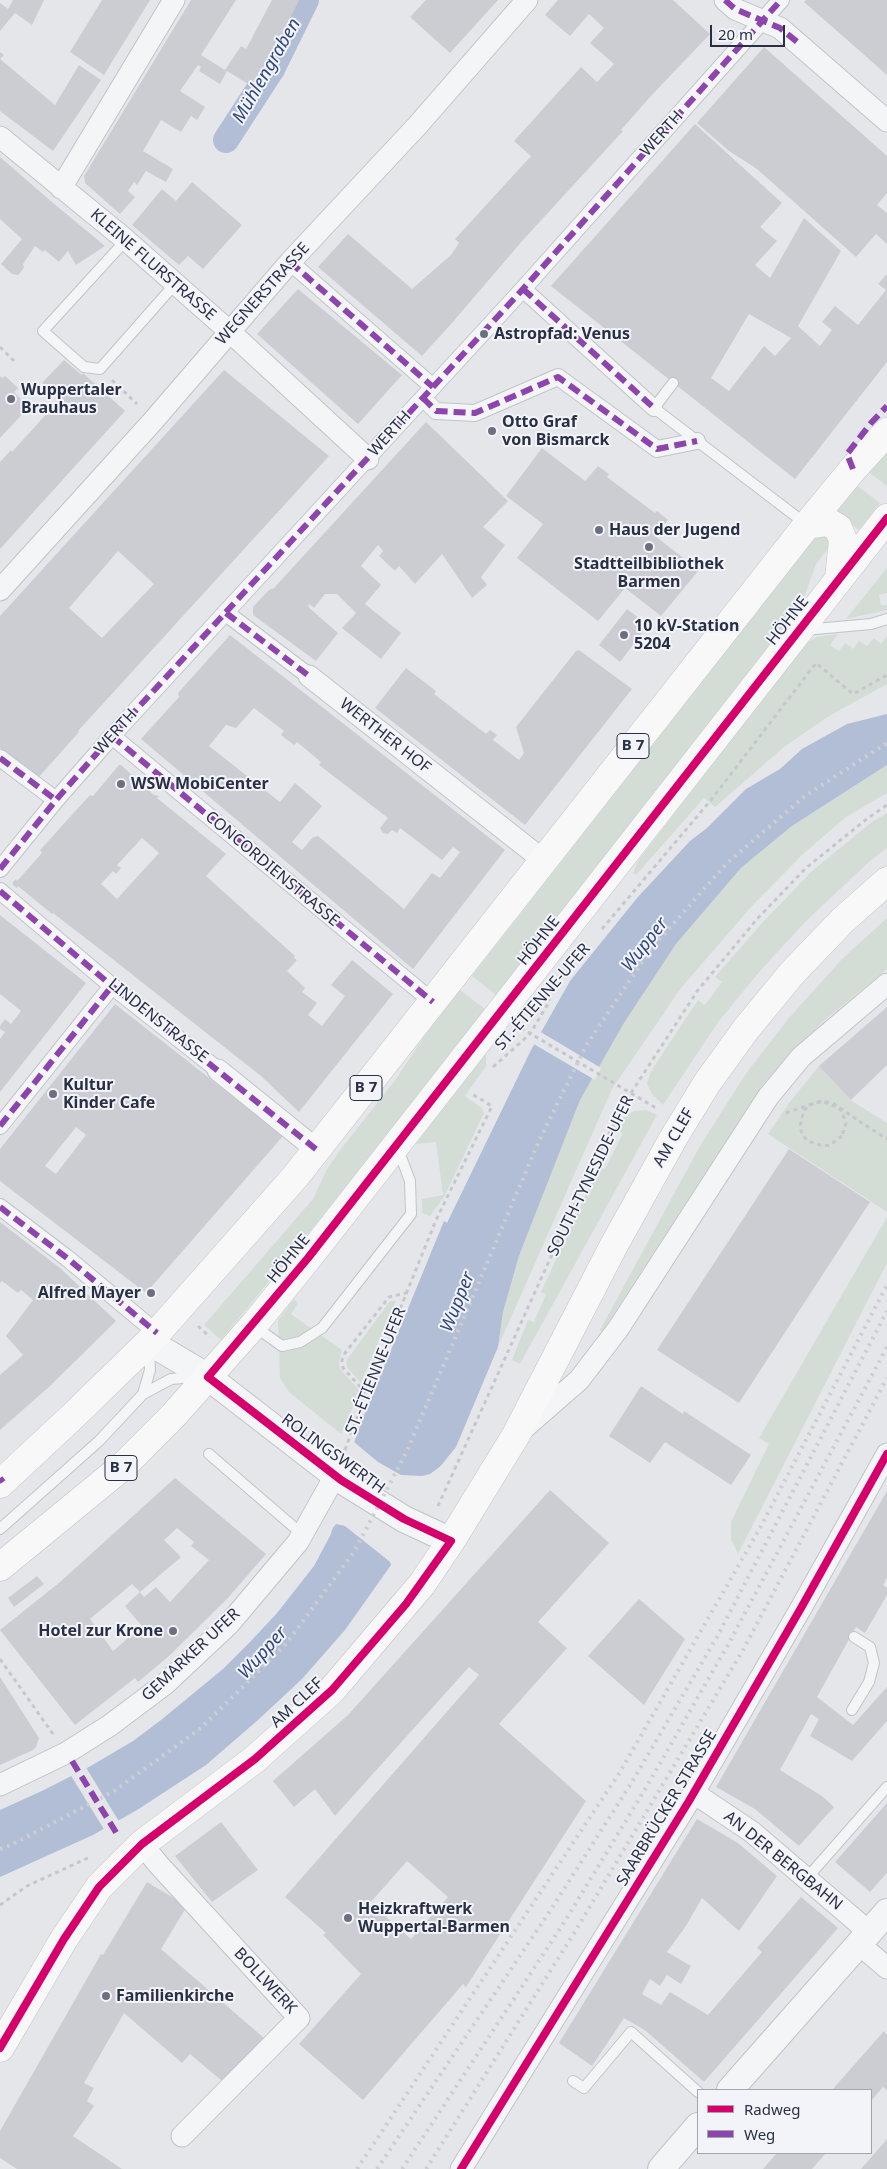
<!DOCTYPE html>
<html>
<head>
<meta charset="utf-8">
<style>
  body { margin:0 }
  #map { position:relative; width:887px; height:2169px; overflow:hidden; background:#e5e6ea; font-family:"Noto Sans",sans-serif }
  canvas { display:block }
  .legend { position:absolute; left:697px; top:2089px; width:175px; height:65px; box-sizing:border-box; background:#f3f4f9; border:1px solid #a2a5b1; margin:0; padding:6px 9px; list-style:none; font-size:15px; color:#292f45 }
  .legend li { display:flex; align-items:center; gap:10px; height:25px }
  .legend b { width:25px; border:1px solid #a2a5b1 }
  .scale { position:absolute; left:710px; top:25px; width:75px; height:22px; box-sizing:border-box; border:2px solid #292f45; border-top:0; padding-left:6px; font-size:15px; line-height:18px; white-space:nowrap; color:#292f45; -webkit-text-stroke:4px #f3f4f9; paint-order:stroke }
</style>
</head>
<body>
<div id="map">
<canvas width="887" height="2169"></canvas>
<ul class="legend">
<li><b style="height:6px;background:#d6006c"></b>Radweg</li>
<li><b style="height:6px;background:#8e44ad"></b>Weg</li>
</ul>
<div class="scale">20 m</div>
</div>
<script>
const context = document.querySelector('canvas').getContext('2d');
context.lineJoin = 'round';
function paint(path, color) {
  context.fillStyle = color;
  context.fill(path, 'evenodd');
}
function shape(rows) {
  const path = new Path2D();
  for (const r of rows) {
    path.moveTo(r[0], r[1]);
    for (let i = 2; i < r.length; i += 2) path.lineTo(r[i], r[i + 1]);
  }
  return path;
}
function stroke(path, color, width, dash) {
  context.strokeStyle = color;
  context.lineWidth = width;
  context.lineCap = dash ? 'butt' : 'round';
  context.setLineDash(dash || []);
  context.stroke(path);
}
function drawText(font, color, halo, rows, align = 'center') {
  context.font = font + ' "Noto Sans",sans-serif';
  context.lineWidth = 4;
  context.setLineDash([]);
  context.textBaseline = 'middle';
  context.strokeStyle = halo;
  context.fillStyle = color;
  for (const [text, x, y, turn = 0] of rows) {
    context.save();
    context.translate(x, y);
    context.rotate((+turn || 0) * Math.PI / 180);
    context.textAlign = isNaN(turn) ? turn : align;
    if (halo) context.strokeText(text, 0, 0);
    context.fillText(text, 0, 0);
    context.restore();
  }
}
const green = shape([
  [887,448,887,486,867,471],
  [856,485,880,503,859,530,835,512],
  [819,532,830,537,830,546,816,564,802,603,496,995,472,976],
  [887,568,887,593,879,595,881,605,887,605,887,610,846,619],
  [838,634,830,645,839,651,845,643,853,649,859,641,867,646,874,638,881,644,887,636,887,684,829,716,784,747,715,807,704,798,636,875,633,873,638,861,804,645,817,637],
  [887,765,887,793,846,817,803,854,751,907,681,988,612,1089,498,1347,503,1312,519,1256,580,1100,624,1023,676,944,741,868,792,826],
  [887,813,887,848,870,861,807,920,760,971,719,1021,663,1105,652,1094,647,1084,651,1071,698,1000,705,1005,722,982,715,977,762,923,812,871,872,822],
  [887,918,887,969,825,1020,796,1048,762,1086,602,1332,600,1330,700,1146,747,1072,789,1018,842,959],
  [460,990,485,1009,324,1214,221,1340,204,1325,313,1199,327,1169,341,1149,396,1079,427,1032],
  [486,1053,486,1066,465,1096,482,1108,484,1113,444,1197,430,1216,422,1213,422,1199,443,1195,436,1142,416,1144],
  [819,1066,852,1101,887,1123,887,1212,768,1134,789,1103],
  [646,1110,657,1115,520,1364,512,1360,528,1320,534,1322,546,1294,541,1292,599,1166,605,1169,623,1133,616,1129,623,1118,634,1111],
  [887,1217,887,1263,738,1554,731,1539,731,1522,769,1444,759,1438],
  [294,1299,298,1303,291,1314,342,1350,339,1361,340,1369,360,1391,341,1434,289,1392,280,1378,278,1320],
  [390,1301,396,1301,361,1383,347,1367,346,1361]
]);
const water = shape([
  [887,714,887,765,792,826,741,868,676,944,624,1023,580,1100,519,1256,503,1312,498,1347,456,1447,439,1468,436,1482,391,1565,345,1630,302,1679,258,1720,206,1765,137,1810,93,1835,0,1877,0,1810,44,1790,89,1767,133,1741,161,1720,223,1669,251,1641,277,1613,314,1566,331,1534,355,1440,363,1418,444,1221,447,1223,531,1050,570,981,637,898,690,841,707,828,746,789,780,769,802,749,847,724]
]);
const pier = shape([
  [539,1031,601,1068,595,1080,532,1043],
  [354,1442,378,1462,401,1475,422,1476,430,1474,445,1463,451,1454,453,1455,442,1469,438,1483,393,1567,389,1561,345,1526,336,1524,329,1533,346,1467],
  [85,1766,120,1823,105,1831,70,1774]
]);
const canal = shape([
  [226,140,272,69,306,0]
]);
const building = shape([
  [13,0,44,0,32,25,15,13,0,31,0,3,8,9],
  [102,0,150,0,104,75,70,52],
  [191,0,236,0,201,55,225,70,241,46,246,49,272,0,299,0,274,52,253,87,227,71,220,84,199,71,201,67,198,65,180,91,205,107,197,120,191,116,181,132,161,120,143,151,173,169,166,182,146,171,137,185,134,182,128,191,135,197,120,214,85,183,84,176],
  [426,0,498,0,450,53,410,17],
  [558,0,673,0,710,34,650,97,621,130,623,131,523,240,452,323,422,356,318,267,348,234,412,289,451,255,459,243,455,239,531,156,514,141,581,67,597,82,614,64,590,43,604,28,589,14,570,36,545,15],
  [806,0,887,0,887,75,804,2],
  [764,47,887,156,887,193,877,205,887,213,887,244,876,234,856,257,757,169,729,151,697,123],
  [0,52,4,55,0,59,55,105,79,65,101,80,53,151,0,111],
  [695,124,782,203,760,227,777,241,755,265,770,278,804,218,841,251,798,326,820,346,832,330,822,322,835,306,858,325,886,290,878,284,887,274,887,362,795,479,551,286],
  [749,314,791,338,775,356,764,346,729,391,711,378],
  [0,157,53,203,105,246,76,265,68,251,59,262,45,250,43,252,35,246,23,264,24,268,18,275,12,274,1,264,22,239,0,219],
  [192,182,242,225,203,269,188,256,179,265,132,225,162,189,176,201],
  [298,289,402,375,358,424,257,334],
  [64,360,82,375,83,373,125,411,0,549,0,462,11,450,12,452,60,399,42,383],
  [224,370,329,456,78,731,79,732,38,778,0,748,0,616],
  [118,551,154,584,102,638,69,608],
  [0,376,2,378,5,376,18,388,14,392,29,407,0,438],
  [426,422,508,501,483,527,505,545,481,577,487,585,472,598,442,554,415,584,399,566,395,571,379,556,383,551,378,545,361,566,381,585,365,604,401,633,381,659,342,628,356,613,337,594,325,594,314,608,308,603,310,607,306,605,338,633,316,661,253,615,253,607,269,590,274,588],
  [542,448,585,481,598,466,609,474,607,477,655,513,657,511,668,520,655,536,699,570,661,616,625,588,598,621,517,558,543,524,506,496],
  [627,609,648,625,620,662,599,645],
  [230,635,505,850,413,969,141,739,179,697,178,693],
  [254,708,284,731,281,735,294,745,297,742,321,762,319,765,388,818,380,828,383,833,388,834,392,830,397,833,400,828,442,860,453,847,460,852,440,878,432,873,404,909,318,836,313,837,302,850,292,842,322,806,295,783,280,802,209,746,226,725,236,728],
  [579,650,632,689,525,825,375,708,406,668,436,691,434,694,486,734,490,730,497,735,493,740,519,760,524,753,516,727,576,651],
  [119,765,121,765,154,795,159,796,157,798,226,854,206,876,295,956,294,958,297,960,287,971,305,988,302,992,317,1003,308,1015,322,1026,345,996,331,985,352,960,393,994,299,1112,261,1076,110,957,53,913,52,914,18,886,17,888,13,885,13,882,16,879,17,881,42,853,40,850,90,795,93,796],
  [142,838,159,853,117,899,101,884,113,871,116,874,121,868,117,865],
  [0,915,86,983,0,1092,0,1039,5,1032,0,1029,0,1026,5,1019,11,1024,21,1011,0,994],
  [115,1004,283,1136,146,1293,0,1181,0,1149],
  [76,1127,86,1135,56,1174,45,1166],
  [887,1007,887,1065,851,1100,819,1066],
  [789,1149,870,1202,739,1403,657,1350],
  [0,1222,60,1268,116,1321,50,1386,0,1430,0,1375,23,1355,6,1336,33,1300,21,1290,18,1293,2,1281,0,1283],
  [641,1386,683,1414,684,1411,751,1455,731,1485,665,1442,650,1463,609,1436],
  [175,1478,266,1554,227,1599,169,1656,138,1682,135,1678,75,1725,0,1630,60,1582],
  [177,1528,194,1542,191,1546,209,1560,170,1602,156,1587,144,1597,140,1592,125,1606,142,1626,113,1651,90,1619,132,1584,140,1592,181,1557,164,1540],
  [550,1490,609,1543,538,1622,567,1648,499,1724,586,1801,466,1987,463,1984,363,2100,299,2044,361,1974,323,1935,326,1933,285,1897,479,1675,469,1667,335,1816,315,1789,294,1807,273,1781,348,1715],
  [407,1861,448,1897,411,1939,370,1903],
  [887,1491,887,1578,883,1585,887,1588,887,1595,865,1633,856,1627,817,1697,853,1725,887,1687,887,1721,852,1761,810,1736,819,1719,811,1714,780,1770,822,1796,834,1807,799,1846,755,1809,716,1787],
  [37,1576,44,1584,14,1607,8,1598],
  [639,1599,685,1639,644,1705,588,1656],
  [0,1677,39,1738,36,1747,33,1750,0,1765],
  [887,1803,887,1873,870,1892,835,1862],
  [697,1819,738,1843,777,1876,739,1931,702,1898,686,1926,667,1952,691,1966,681,1984,667,1975,660,1986,650,1979,642,1994,661,2005,670,1992,708,2015,762,1952,757,1948,801,1897,838,1928,704,2082,646,2031,624,2018,592,2066,559,2043],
  [221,1822,258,1870,212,1902,175,1856],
  [147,1882,187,1906,161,1949,264,2038,222,2081,190,2054,182,2063,124,2013,84,2083,94,2088,87,2101,94,2106,73,2136,122,2169,17,2169,0,2158,0,2131,101,1954,103,1955],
  [884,2031,887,2035,887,2090,883,2087,871,2101,871,2090,832,2090],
  [887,2139,887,2169,861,2169],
  [777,2153,826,2153,812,2169,763,2169]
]);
const path = shape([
  [0,347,14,361],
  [112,380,137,404],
  [602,929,711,800,816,663,853,694,887,675],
  [521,1028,656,1108],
  [493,1067,530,1034,549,1002,550,992],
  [786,1113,815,1103,824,1102,834,1106,841,1110,846,1123,842,1136],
  [859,1121,887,1139],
  [198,1326,210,1337],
  [366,1393,343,1368,342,1360,345,1353,389,1297,406,1293],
  [345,1450,366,1393,436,1220,492,1106,472,1094,473,1092],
  [438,1506,593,1164,631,1093,698,990,758,918,807,867,868,818,887,805],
  [0,1659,53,1734],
  [0,1905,27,1886,90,1857]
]);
const service = shape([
  [126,240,43,331,84,367,100,369,175,284],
  [673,383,654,408,806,524],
  [804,630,871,624,887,619],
  [254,1326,282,1346,300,1342,322,1328,411,1214,410,1181,398,1149],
  [143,1394,150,1370,149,1348],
  [209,1454,303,1535],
  [0,1529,99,1441,143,1394,171,1379,196,1377],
  [852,1710,869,1682,874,1663,870,1647,854,1637],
  [807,1878,887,1787],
  [573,2081,584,2088,631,2032,698,2092]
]);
const pedestrian = shape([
  [290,262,433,387],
  [523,289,654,408],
  [423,398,436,411,475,413,558,377,657,449,697,441],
  [226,613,309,676],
  [112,736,433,1002],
  [0,758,56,800],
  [0,869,56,800,112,736,523,289,781,0],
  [0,891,112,986,218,1070],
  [0,1126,112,986],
  [0,1207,67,1258,157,1333]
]);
const minor = shape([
  [725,0,735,9,780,28,887,121],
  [0,137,126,240,229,331,368,459],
  [61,188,174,0],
  [0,590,153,421,290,262,417,126,527,0],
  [309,676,543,860],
  [218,1070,317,1150],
  [524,1428,579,1380,618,1329,768,1097,801,1057,887,984],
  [0,1785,66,1753,109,1726,165,1684,229,1624,298,1542,335,1476],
  [694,1793,752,1832,869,1932],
  [142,1844,158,1864,299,2018,182,2136],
  [859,1944,887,1968],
  [461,2169,689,1801,801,1608,887,1454]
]);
const tertiary = shape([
  [149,1342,208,1377,341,1480,404,1519,451,1541],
  [730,2090,887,1912],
  [661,2169,698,2126]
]);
const secondary = shape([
  [0,2048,64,1939,99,1887,142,1844,255,1759,332,1690,422,1584,451,1541,516,1435,613,1247,674,1137,707,1083,746,1029,793,972,843,920,887,881]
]);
const primary = shape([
  [807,525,828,522,838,528,843,540,839,579],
  [0,1484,74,1415,149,1342,295,1177,807,525,853,469,887,432],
  [0,1567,122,1467,173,1416,253,1326,308,1258,887,518]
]);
const rail = shape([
  [0,1849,13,1844,114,1791,201,1728,286,1644,354,1552,407,1451,539,1141,587,1044,651,949,727,863,805,796,887,743],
  [357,2169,620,1772,760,1528,887,1285],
  [377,2169,550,1911,632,1782,717,1637,887,1311],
  [402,2169,565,1921,647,1786,729,1643,887,1347],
  [426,2169,576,1930,743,1650,887,1378]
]);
const pathBridge = shape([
  [842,1136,830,1145,823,1146,808,1141,802,1135,800,1126,804,1110,815,1102,824,1101,834,1104,859,1121]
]);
const quiet = shape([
  [725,0,735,9,780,28,801,45],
  [290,262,433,387],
  [523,289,654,408],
  [423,398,436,411,475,413,558,377,657,449,697,441],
  [853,469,847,454,871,423,887,406],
  [226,613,309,676],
  [112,736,433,1002],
  [0,758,56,800],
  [0,869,56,800,112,736,523,289,781,0],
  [0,891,112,986,317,1150],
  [0,1126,112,986],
  [0,1207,67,1258,157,1333],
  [0,1478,3,1482],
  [72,1761,117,1834]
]);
const cycleway = shape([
  [0,2048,64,1939,99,1887,142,1844,255,1759,332,1690,406,1604,451,1541,404,1519,341,1480,208,1377,308,1258,887,518],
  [461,2169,689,1801,801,1608,887,1454]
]);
const markers = [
  [484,334,5,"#6b6f7f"],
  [11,399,5,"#6b6f7f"],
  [492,431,5,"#6b6f7f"],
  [599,530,5,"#6b6f7f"],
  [649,547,5,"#6b6f7f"],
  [624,635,5,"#6b6f7f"],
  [121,784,5,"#6b6f7f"],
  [53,1094,5,"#6b6f7f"],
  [151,1293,5,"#6b6f7f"],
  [173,1631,5,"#6b6f7f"],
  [348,1918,5,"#6b6f7f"],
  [106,1996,5,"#6b6f7f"]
];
const shields = [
  [633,746,32],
  [366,1088,32],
  [121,1468,32]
];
const shieldNames = [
  ["B 7",633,746],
  ["B 7",366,1088],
  ["B 7",121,1468]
];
const streetNames = [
  ["WERTH",662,134,-48],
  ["KLEINE FLURSTRASSE",153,265,41],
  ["WEGNERSTRASSE",263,294,-48],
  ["WERTH",390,434,-48],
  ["HÖHNE",788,621,-52],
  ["WERTH",116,732,-48],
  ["WERTHER HOF",385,736,38],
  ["CONCORDIENSTRASSE",272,869,40],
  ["HÖHNE",539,941,-52],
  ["ST.-ÉTIENNE-UFER",543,997,-49],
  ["LINDENSTRASSE",158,1021,39],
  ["AM CLEF",674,1138,-60],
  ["SOUTH-TYNESIDE-UFER",591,1176,-64],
  ["HÖHNE",289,1259,-51],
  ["ST.-ÉTIENNE-UFER",376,1371,-68],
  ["ROLINGSWERTH",333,1454,36],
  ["GEMARKER UFER",191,1655,-43],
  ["AM CLEF",297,1703,-43],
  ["SAARBRÜCKER STRASSE",667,1808,-59],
  ["AN DER BERGBAHN",783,1861,39],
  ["BOLLWERK",265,1981,47]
];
const poiNames = [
  ["Astropfad: Venus",494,334],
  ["Wuppertaler",21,390],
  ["Brauhaus",21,408],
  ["Otto Graf",502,422],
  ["von Bismarck",502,440],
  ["Haus der Jugend",609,530],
  ["Stadtteilbibliothek",649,564,"center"],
  ["Barmen",649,582,"center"],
  ["10 kV-Station",634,626],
  ["5204",634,644],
  ["WSW MobiCenter",131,784],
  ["Kultur",63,1085],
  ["Kinder Cafe",63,1103],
  ["Alfred Mayer",141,1293,"right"],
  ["Hotel zur Krone",163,1631,"right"],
  ["Heizkraftwerk",358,1909],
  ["Wuppertal-Barmen",358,1927],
  ["Familienkirche",116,1996]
];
const waterNames = [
  ["Mühlengraben",267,71,-60],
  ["Wupper",645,945,-52],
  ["Wupper",458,1302,-68],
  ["Wupper",263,1653,-48]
];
paint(green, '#d3ddd5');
paint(water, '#b2bed6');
paint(pier, '#e5e6ea');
stroke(canal, '#b2bed6', 26);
paint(building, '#cccdd2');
stroke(service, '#c2c3c8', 12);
stroke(pedestrian, '#c2c3c8', 18);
stroke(minor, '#c2c3c8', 23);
stroke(tertiary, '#c2c3c8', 28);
stroke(secondary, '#c2c3c8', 29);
stroke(primary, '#c0c3c8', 29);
stroke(path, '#c6c7cd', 3, [4, 4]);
stroke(service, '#f4f5f7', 10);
stroke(pedestrian, '#f4f5f7', 16);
stroke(minor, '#f4f5f7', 21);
stroke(tertiary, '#f4f5f7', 26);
stroke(secondary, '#f8f8f8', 28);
stroke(primary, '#f8f8f8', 28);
stroke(rail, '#cdced2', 4, [2.5, 5]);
stroke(pathBridge, '#c6c7cd', 3, [4, 4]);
stroke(quiet, '#8e44ad', 6, [12, 6]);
stroke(cycleway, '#d6006c', 8);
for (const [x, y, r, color] of markers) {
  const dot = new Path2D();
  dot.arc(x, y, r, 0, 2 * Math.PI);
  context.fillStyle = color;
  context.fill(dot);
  stroke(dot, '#f3f4f9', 2);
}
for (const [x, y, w] of shields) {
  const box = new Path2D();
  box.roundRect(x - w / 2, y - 12.5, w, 25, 4);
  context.fillStyle = '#f3f4f9';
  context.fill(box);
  stroke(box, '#292f45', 1);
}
drawText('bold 15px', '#292f45', null, shieldNames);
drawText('16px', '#292f45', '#f3f4f9', streetNames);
drawText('bold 16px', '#292f45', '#f3f4f9', poiNames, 'left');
drawText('italic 18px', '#30477c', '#f3f4f9', waterNames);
</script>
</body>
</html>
